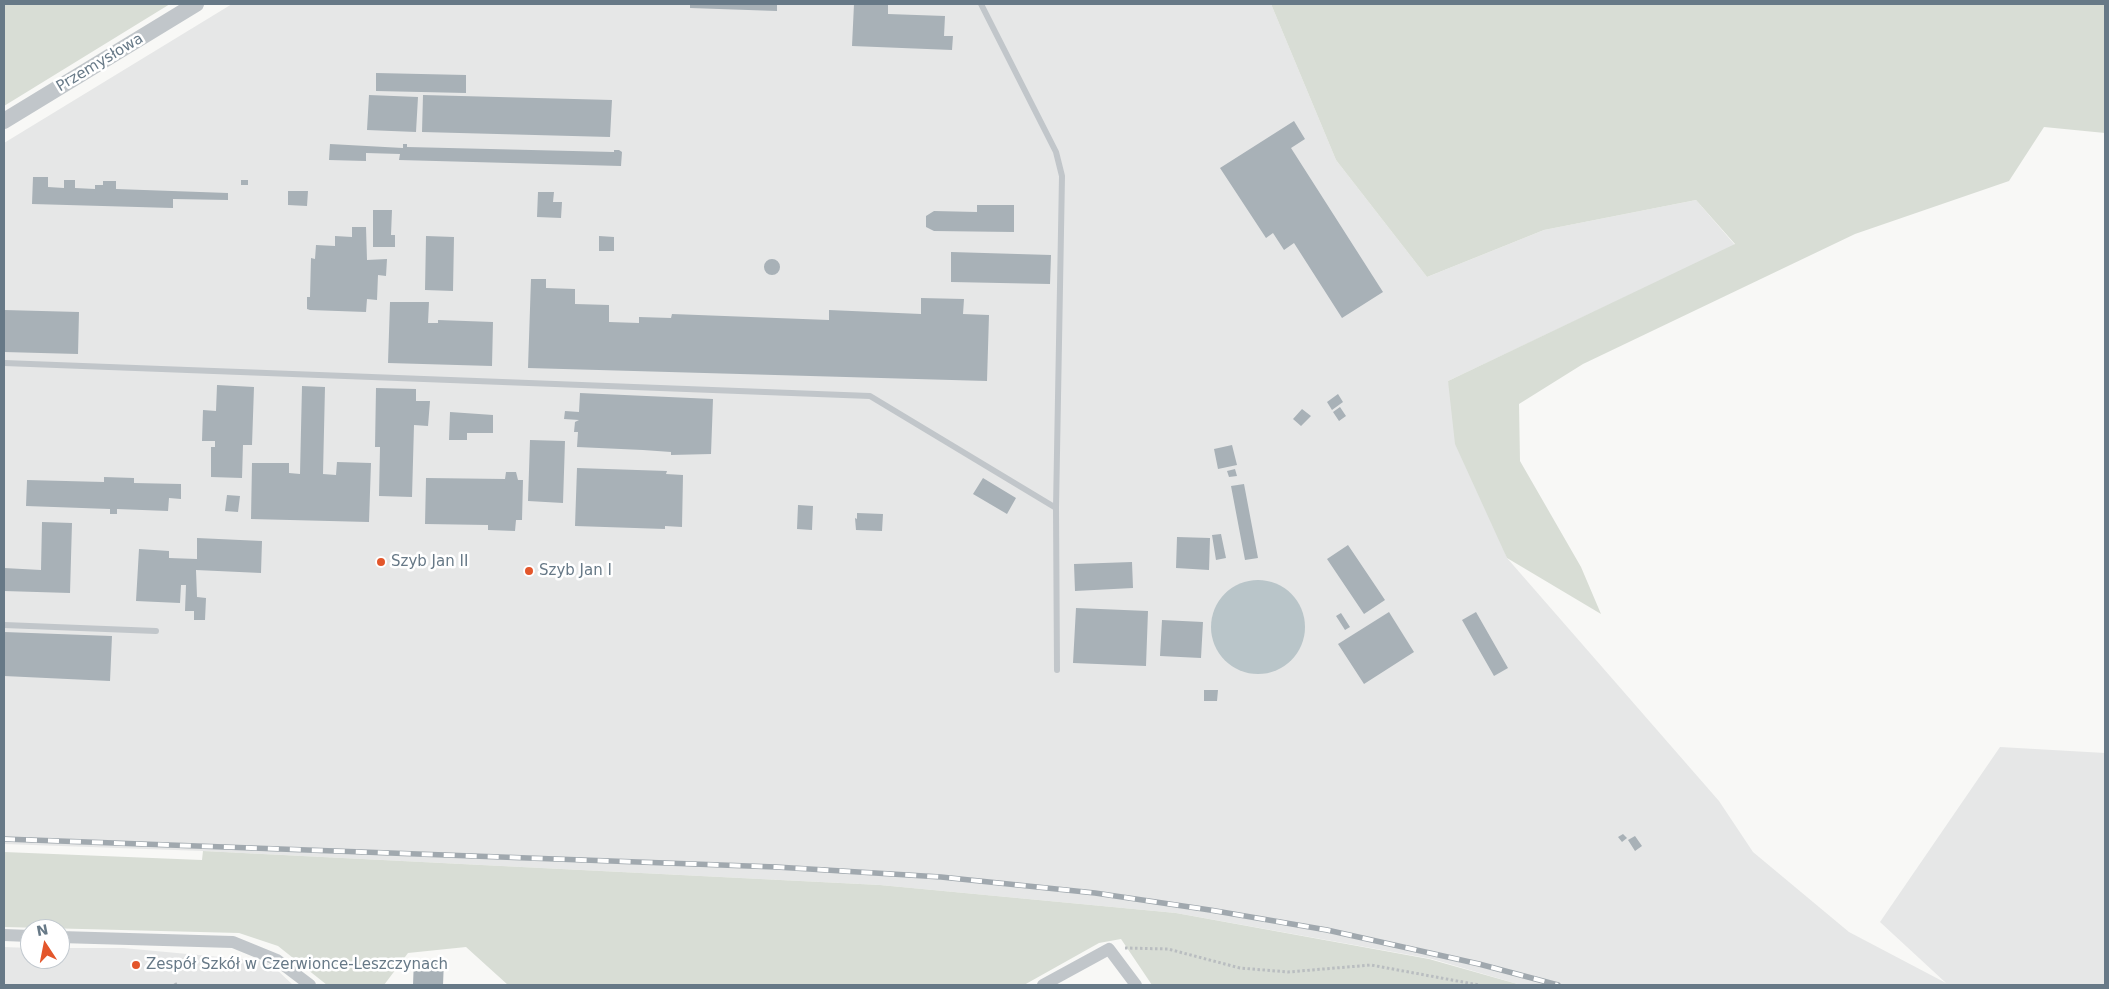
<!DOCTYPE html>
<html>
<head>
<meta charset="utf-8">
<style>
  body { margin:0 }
  #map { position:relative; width:2109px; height:989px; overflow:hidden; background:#f8f8f6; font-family:"DejaVu Sans",sans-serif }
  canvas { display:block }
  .frame { position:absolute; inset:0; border:5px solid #677987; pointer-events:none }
  .north { position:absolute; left:20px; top:919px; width:50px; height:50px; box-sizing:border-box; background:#fff; border:1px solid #c2c9cf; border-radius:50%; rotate:349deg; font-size:14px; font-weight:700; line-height:20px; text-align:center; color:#677987 }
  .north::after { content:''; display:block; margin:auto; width:18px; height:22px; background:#e3562b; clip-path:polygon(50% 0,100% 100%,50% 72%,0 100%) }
</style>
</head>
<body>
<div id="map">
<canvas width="2109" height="989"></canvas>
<div class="frame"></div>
<div class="north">N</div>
</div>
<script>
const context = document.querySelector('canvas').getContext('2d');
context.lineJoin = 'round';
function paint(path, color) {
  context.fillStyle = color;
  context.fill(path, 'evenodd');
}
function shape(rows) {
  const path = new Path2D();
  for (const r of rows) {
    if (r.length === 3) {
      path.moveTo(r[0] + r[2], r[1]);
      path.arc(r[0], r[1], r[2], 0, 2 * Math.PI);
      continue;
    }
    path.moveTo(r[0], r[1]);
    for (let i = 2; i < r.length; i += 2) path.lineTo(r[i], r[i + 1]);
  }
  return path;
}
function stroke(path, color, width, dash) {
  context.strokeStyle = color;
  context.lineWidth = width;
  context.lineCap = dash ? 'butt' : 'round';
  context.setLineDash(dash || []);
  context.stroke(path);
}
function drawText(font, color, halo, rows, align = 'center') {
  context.font = font + ' "DejaVu Sans",sans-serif';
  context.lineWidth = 5;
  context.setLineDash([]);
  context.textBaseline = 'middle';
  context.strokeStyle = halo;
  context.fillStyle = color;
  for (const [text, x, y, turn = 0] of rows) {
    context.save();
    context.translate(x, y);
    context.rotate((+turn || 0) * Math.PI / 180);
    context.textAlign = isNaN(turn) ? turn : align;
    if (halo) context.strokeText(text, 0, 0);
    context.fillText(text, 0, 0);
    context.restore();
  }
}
const built = shape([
  [232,4,1271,4,1336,160,1427,277,1544,230,1696,200,1735,245,1448,381,1507,558,1719,801,1753,852,1849,932,1946,983,1880,922,2000,747,2105,753,2105,985,1521,985,1432,959,1176,913,880,885,203,851,4,844,4,143],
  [4,947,30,948,30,959,60,959,60,948,123,948,263,961,275,968,293,985,4,985]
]);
const green = shape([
  [4,4,170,4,4,106],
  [1271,4,2105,4,2105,133,2044,127,2009,181,1855,234,1583,364,1519,404,1520,461,1581,567,1601,614,1507,558,1455,444,1448,381,1735,244,1696,200,1544,230,1427,277,1336,160],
  [203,851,880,885,1176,913,1429,959,1521,985,1152,985,1121,939,1099,943,1024,985,508,985,466,947,408,953,384,985,327,985,278,946,239,933,4,927,4,852,202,860]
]);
const water = shape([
  [1258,627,47]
]);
const building = shape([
  [690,4,777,4,777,11,690,8],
  [854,4,888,4,888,14,945,16,944,36,953,36,952,50,852,46],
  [376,73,466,75,466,93,376,91],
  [369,95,418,97,416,132,367,130],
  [423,95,612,100,610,137,422,132],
  [1294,121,1305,139,1291,148,1383,292,1342,318,1294,243,1284,250,1273,233,1266,238,1220,168],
  [330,144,403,148,403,144,407,144,407,147,614,152,614,150,619,150,622,152,621,166,399,160,400,154,366,153,366,161,329,160],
  [33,177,48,177,48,187,64,188,64,180,75,180,75,188,95,189,95,185,103,185,103,181,116,181,116,189,228,193,228,200,173,199,173,208,32,204],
  [241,180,248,180,248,185,241,185],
  [288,191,308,191,307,206,288,205],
  [538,192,554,192,553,202,562,202,561,218,537,217],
  [977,205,1014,205,1014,232,934,231,926,227,926,216,934,211,977,212],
  [373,210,392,210,391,235,395,235,395,247,373,247],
  [352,227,366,227,367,260,387,259,386,276,378,275,377,300,367,299,366,312,310,310,307,309,307,297,310,297,311,258,315,259,316,245,335,246,335,236,352,237],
  [426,236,454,237,453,291,425,290],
  [599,236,614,237,614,251,599,251],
  [951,252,1051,255,1050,284,951,282],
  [772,267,8],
  [531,279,546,279,546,288,575,289,575,304,609,305,609,322,639,323,639,317,671,318,672,314,829,320,829,310,921,314,921,298,964,299,963,314,989,315,987,381,528,368],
  [390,302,429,302,428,323,438,323,438,320,493,322,492,366,388,363],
  [4,310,79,312,78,354,4,352],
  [217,385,254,387,252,445,243,445,242,478,211,477,211,447,215,447,215,441,202,441,203,410,216,411],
  [302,386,325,387,323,474,336,475,337,462,371,463,369,522,251,519,252,463,289,463,289,473,300,474],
  [376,388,416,389,416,401,430,401,428,426,414,425,412,497,379,496,380,447,375,447],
  [580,393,713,399,711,454,671,455,671,452,643,450,577,447,578,432,574,432,575,422,579,420,564,419,565,411,579,412],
  [1338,394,1343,402,1332,410,1327,402],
  [1340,407,1346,416,1339,421,1333,412],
  [1302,409,1311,416,1301,426,1293,419],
  [450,412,493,415,493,433,467,433,467,440,449,440],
  [530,440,565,441,563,503,528,501],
  [1232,445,1237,465,1218,469,1214,449],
  [577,468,667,471,666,474,683,475,682,527,665,526,665,529,575,526],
  [1235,469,1237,476,1229,477,1227,471],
  [506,472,516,472,518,480,523,480,522,520,516,520,515,531,488,530,488,525,425,524,426,478,505,479],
  [104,477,134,478,134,483,181,484,181,499,169,498,168,511,117,509,117,514,110,514,110,509,26,506,27,480,104,482],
  [983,478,1016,498,1007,514,973,494],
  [1244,484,1258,558,1245,560,1231,486],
  [227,495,240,496,238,512,225,511],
  [798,505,813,506,812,530,797,529],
  [857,513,883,514,882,531,856,530,855,518,857,519],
  [42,522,72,523,70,593,4,591,4,568,41,570],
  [1221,534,1226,558,1216,560,1212,535],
  [1177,537,1210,538,1209,570,1176,568],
  [197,538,262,541,261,573,196,570,197,597,206,598,205,620,194,620,194,611,185,611,186,585,181,585,180,603,136,601,139,549,169,551,169,558,197,559],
  [1348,545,1385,600,1364,614,1327,559],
  [1132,562,1133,588,1075,591,1074,564],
  [1076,608,1148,611,1146,666,1073,663],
  [1389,612,1414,652,1364,684,1338,644],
  [1476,612,1508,668,1494,676,1462,620],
  [1341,613,1350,627,1345,630,1336,616],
  [1162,620,1203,622,1201,658,1160,656],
  [4,632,112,636,110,681,4,676],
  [1204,690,1218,690,1217,701,1204,701],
  [1623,834,1627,838,1622,842,1618,837],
  [1635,836,1642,846,1635,851,1628,840],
  [414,959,444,960,443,985,413,985]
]);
const path = shape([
  [1125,948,1168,949,1240,968,1288,972,1371,965,1479,985],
  [175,983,176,985]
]);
const service = shape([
  [981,4,1056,152,1062,176,1056,508],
  [4,363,870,396,1056,508,1057,670],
  [4,625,156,631]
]);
const minor = shape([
  [4,935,30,936],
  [60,937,233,942,277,960,310,985],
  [1043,985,1109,949,1136,985]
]);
const tertiary = shape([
  [4,121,196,4]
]);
const rail = shape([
  [4,839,776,867,941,877,1095,893,1210,910,1327,930,1479,964,1558,985]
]);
const markers = [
  [381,562,5,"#e3562b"],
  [529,571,5,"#e3562b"],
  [136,965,5,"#e3562b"]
];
const streetNames = [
  ["Przemysłowa",100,63,-31]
];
const poiNames = [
  ["Szyb Jan II",391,562],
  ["Szyb Jan I",539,571],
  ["Zespół Szkół w Czerwionce-Leszczynach",146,965]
];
paint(built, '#e6e7e7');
paint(green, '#d8ddd5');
paint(water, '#b9c5c9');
paint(building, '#a8b1b7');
stroke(path, '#b9bdc0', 3, [2.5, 2.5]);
stroke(service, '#c1c6ca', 6);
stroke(minor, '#c1c6ca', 12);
stroke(tertiary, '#c1c6ca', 16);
stroke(rail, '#a0a8ae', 5.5);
stroke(rail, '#fff', 4, [11]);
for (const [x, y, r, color] of markers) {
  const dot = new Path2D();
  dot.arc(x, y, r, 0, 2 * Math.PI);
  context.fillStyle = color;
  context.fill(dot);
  stroke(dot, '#fff', 2);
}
drawText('15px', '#677987', '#fff', streetNames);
drawText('15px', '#677987', '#fff', poiNames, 'left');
</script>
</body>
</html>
